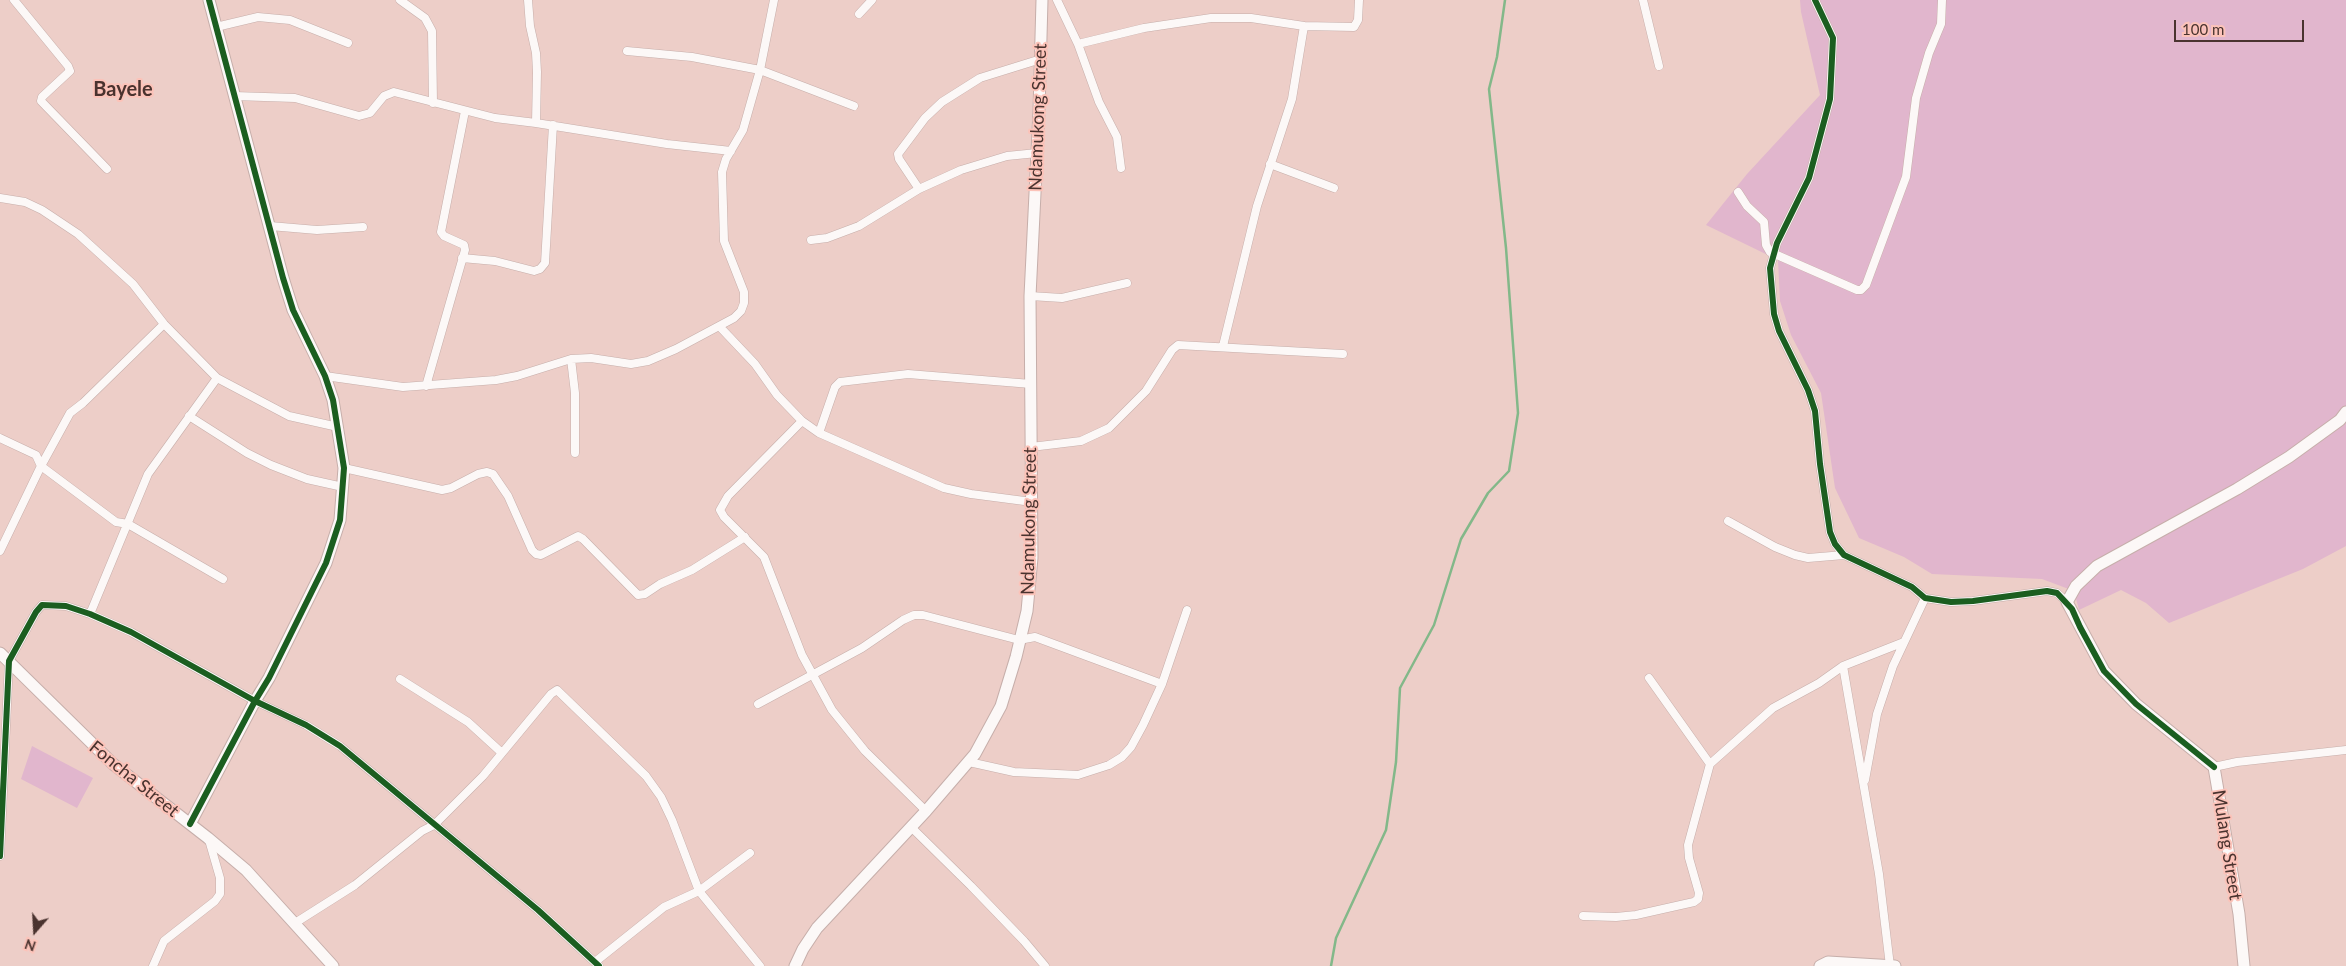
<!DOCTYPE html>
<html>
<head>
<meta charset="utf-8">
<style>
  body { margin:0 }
  #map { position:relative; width:2346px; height:966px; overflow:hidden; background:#edcec8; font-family:Lato,sans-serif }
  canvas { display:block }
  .north { position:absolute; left:10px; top:906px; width:50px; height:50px; -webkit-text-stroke:4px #fcc3b9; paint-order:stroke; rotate:199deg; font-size:14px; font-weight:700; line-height:20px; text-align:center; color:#4a332f }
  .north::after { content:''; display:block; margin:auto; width:18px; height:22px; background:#4a332f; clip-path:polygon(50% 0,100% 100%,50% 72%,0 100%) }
  .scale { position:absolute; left:2174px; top:20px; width:130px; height:22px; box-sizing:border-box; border:2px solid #4a332f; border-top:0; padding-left:6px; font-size:15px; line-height:18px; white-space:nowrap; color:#4a332f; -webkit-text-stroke:4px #fcc3b9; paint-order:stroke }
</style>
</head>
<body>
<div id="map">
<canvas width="2346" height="966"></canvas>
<div class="north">N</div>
<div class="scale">100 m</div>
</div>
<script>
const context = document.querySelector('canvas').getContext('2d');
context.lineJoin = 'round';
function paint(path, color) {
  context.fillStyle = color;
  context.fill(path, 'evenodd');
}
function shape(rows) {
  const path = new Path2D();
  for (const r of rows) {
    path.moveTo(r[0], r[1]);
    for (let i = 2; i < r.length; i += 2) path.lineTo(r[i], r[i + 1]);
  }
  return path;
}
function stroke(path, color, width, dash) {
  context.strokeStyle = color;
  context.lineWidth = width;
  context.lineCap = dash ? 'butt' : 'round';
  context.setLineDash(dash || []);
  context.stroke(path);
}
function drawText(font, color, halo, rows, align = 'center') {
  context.font = font + ' Lato,sans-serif';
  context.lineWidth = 4;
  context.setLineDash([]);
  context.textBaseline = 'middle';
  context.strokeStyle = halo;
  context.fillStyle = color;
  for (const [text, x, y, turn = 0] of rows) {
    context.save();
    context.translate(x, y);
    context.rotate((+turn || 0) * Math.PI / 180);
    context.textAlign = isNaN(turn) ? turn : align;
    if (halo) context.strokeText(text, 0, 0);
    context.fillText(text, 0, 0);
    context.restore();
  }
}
const green = shape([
  [1800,0,2346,0,2346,546,2303,569,2169,623,2146,603,2121,590,2079,610,2074,591,2042,579,1932,574,1904,557,1859,538,1835,488,1821,393,1791,335,1780,301,1778,260,1706,225,1747,174,1820,95,1801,12],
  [32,746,93,778,77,808,21,779]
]);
const stream = shape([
  [1331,966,1336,938,1386,830,1396,762,1400,688,1434,625,1461,539,1488,493,1509,471,1518,413,1506,248,1489,89,1497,57,1505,0]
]);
const street = shape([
  [14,0,68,66,70,71,42,97,41,101,107,169],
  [400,0,425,18,432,31,433,103],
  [528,0,530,26,536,53,537,72,536,123],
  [1057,0,1078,44,1099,102,1117,137,1121,168],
  [1643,0,1659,66],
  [1815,0,1833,38,1830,99,1809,178,1777,243,1770,268,1774,314,1779,331,1808,390,1815,411,1820,464,1830,532,1835,544,1844,555,1912,587,1925,598,1951,602,1973,601,2047,591,2057,593,2067,602],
  [859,14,872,0],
  [216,27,258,17,290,20,348,43],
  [1078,44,1144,28,1211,18,1251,18,1304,26,1354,27,1358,20,1359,0],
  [627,51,692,57,760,70,854,106],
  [234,96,295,98,359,116,370,113,384,96,394,92,495,118,536,123,667,144,731,151],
  [1270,164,1334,188],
  [919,189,899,159,898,154,925,118,942,102,980,78,1041,59],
  [1738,192,1747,206,1764,222,1766,245,1770,252,1857,290,1861,290,1866,285,1906,177,1916,98,1929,53,1941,24,1942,0],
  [0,198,25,202,42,210,78,234,133,284,164,324,217,378,289,416,338,427],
  [270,226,317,230,363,227],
  [811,240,827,238,859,226,919,189,961,170,1007,156,1037,153],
  [462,258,495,261,534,271,540,269,545,263,553,125],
  [1030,296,1062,298,1127,283],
  [720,327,755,364,777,395,802,421,819,433,944,488,971,494,1032,502],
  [1223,346,1257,206,1292,99,1304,26],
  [571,359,575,393,575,453],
  [325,376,403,387,496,380,517,376,571,359,591,358,631,364,648,361,676,349,734,318,741,311,744,303,744,292,724,241,722,172,726,159,743,130,760,70,774,0],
  [426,386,465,250,464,245,444,236,441,232,465,111],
  [189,416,247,453,271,465,307,479,343,487],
  [802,421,728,496,720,510,724,517,764,557,802,655,832,710,865,751,926,811],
  [819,433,835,387,840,382,908,374,1031,384],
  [0,438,36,455,41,466,116,522,128,524,223,579],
  [1031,447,1081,441,1109,428,1146,391,1172,350,1178,345,1343,354],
  [344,468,442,490,451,488,478,474,487,472,493,474,508,496,532,550,536,554,541,555,578,536,583,539,638,595,645,594,660,584,692,570,745,537],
  [1728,521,1775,547,1795,555,1808,558,1844,555],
  [0,551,41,466,70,413,83,403,164,324],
  [90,614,148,474,217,378],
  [1843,666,1879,874,1890,966],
  [1649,678,1710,764],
  [400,679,468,722,502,753],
  [758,704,862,648,903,620,914,615,923,615,1019,640,1035,637,1162,684],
  [969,762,1014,772,1078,775,1109,765,1122,757,1131,747,1143,725,1162,684,1187,610],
  [2214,767,2237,762,2346,750],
  [1865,780,1877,714,1893,666,1925,598],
  [911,827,971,886,1024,941,1045,966],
  [0,856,9,661,36,612,42,605,66,606,90,614,131,632,255,701,306,725,340,746,538,910,599,966],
  [1583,916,1616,917,1636,915,1694,902,1698,899,1699,893,1689,858,1688,845,1710,764,1773,708,1819,683,1843,666,1904,642],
  [295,923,355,885,422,831,434,825,483,776,551,694,557,690,646,776,661,797,672,820,699,891,760,966],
  [595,962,664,907,699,891,750,853],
  [153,966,164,941,215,901,220,894,220,878,209,840]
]);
const secondary = shape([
  [0,653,113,764,208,838,246,870,333,966],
  [190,824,255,701,269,678,326,563,340,520,344,468,333,400,325,376,293,310,283,278,209,0],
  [795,966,803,949,817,928,926,811,975,754,1001,706,1016,657,1027,611,1032,558,1030,296,1039,111,1042,0],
  [1820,966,1828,962,1895,966],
  [2244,966,2239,914,2214,767,2136,704,2104,671,2067,602,2076,586,2097,566,2237,489,2289,457,2340,420,2346,412]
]);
const cycleway = shape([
  [1815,0,1833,38,1830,99,1809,178,1777,243,1770,268,1774,314,1779,331,1808,390,1815,411,1820,464,1830,532,1835,544,1844,555,1912,587,1925,598,1951,602,1973,601,2047,591,2057,593,2072,609,2080,627,2104,671,2136,704,2214,767],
  [190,824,255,701,269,678,326,563,340,520,344,468,333,400,325,376,293,310,283,278,209,0],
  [0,856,9,661,36,612,42,605,66,606,90,614,131,632,255,701,306,725,340,746,538,910,599,966]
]);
const streetNames = [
  ["Ndamukong Street",1038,117,-88],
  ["Ndamukong Street",1029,521,-89],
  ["Foncha Street",134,779,39],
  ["Mulang Street",2227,845,81]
];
const quarterNames = [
  ["Bayele",123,90]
];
paint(green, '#e1b6cd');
stroke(stream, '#83b889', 2.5);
stroke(street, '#c6aeaa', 9);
stroke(secondary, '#c6aeaa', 13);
stroke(street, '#fcf8f7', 8);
stroke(secondary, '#fcf8f7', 11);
stroke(cycleway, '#1b5e20', 6);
drawText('18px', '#4a332f', '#fcc3b9', streetNames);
drawText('bold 20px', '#4a332f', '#fcc3b9', quarterNames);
</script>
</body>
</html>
